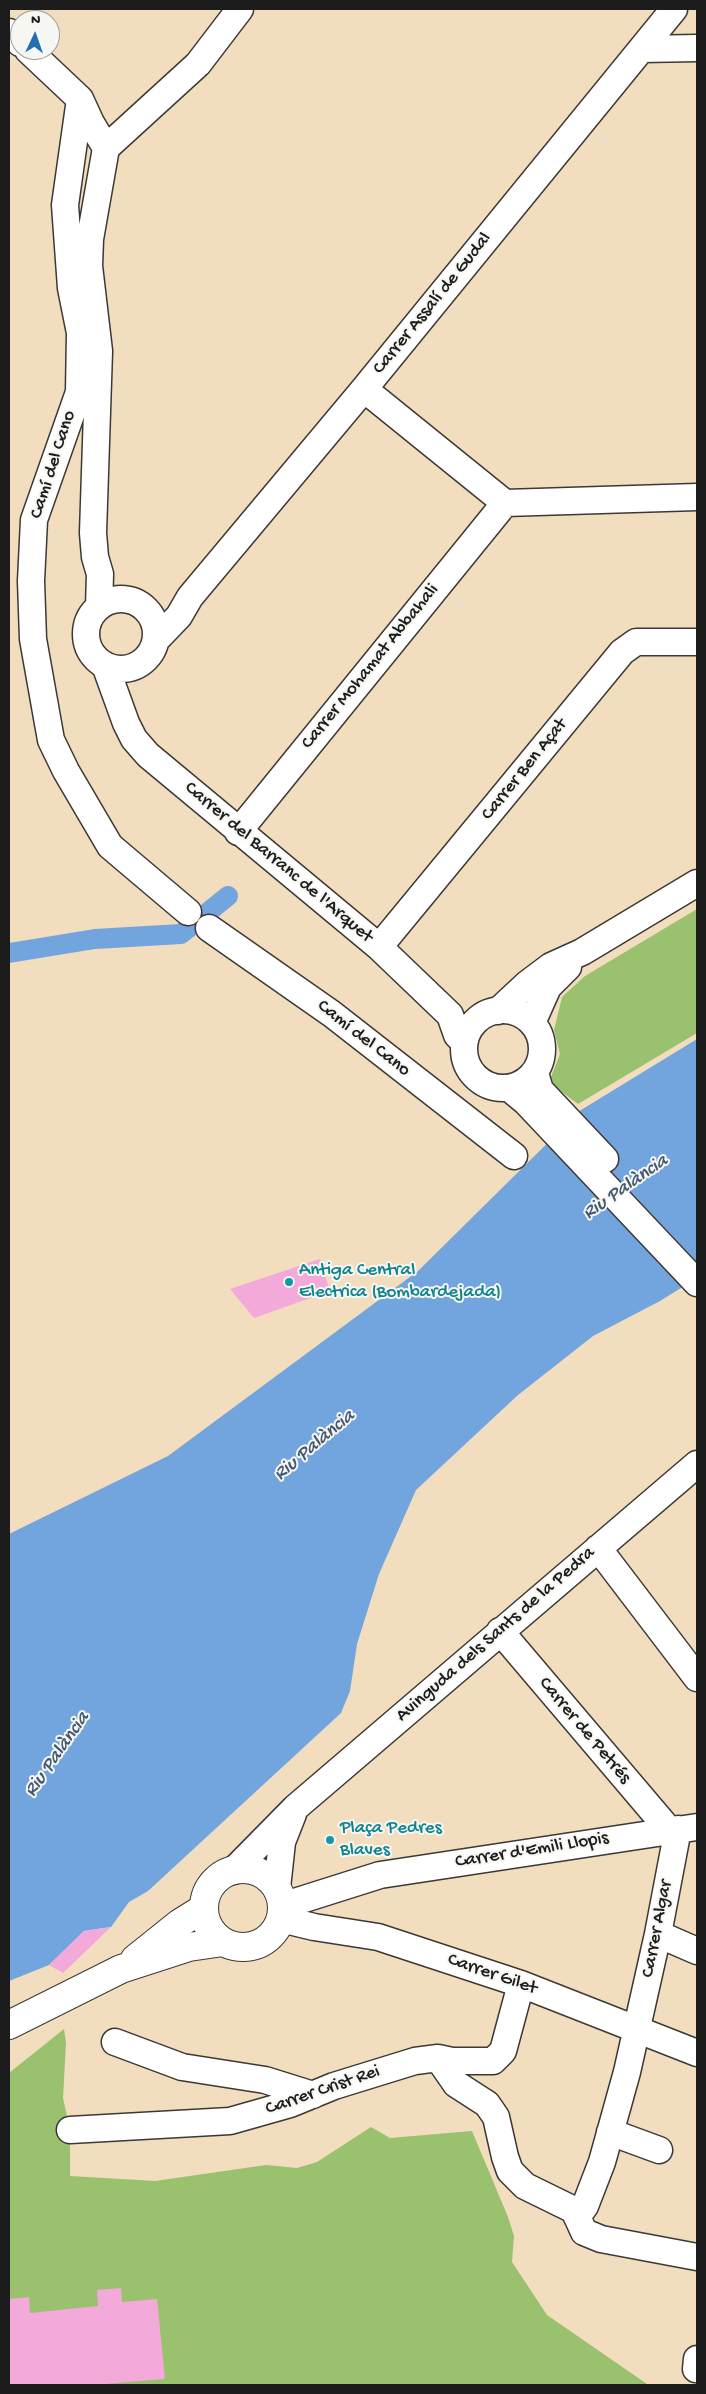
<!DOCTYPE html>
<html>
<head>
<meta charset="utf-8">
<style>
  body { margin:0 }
  #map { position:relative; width:706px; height:2394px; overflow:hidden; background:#f2ddbf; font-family:"Gochi Hand",sans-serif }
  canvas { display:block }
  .frame { position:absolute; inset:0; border:10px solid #1c1c1c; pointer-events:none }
  .north { position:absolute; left:10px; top:10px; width:50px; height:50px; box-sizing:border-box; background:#f6f6f2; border:1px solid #9f9f9c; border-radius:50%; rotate:3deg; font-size:14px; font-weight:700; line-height:20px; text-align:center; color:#1c1c1c }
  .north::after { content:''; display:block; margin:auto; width:18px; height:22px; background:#1f6fb2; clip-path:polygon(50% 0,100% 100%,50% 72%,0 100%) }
</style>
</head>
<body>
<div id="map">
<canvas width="706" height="2394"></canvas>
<div class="frame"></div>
<div class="north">N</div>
</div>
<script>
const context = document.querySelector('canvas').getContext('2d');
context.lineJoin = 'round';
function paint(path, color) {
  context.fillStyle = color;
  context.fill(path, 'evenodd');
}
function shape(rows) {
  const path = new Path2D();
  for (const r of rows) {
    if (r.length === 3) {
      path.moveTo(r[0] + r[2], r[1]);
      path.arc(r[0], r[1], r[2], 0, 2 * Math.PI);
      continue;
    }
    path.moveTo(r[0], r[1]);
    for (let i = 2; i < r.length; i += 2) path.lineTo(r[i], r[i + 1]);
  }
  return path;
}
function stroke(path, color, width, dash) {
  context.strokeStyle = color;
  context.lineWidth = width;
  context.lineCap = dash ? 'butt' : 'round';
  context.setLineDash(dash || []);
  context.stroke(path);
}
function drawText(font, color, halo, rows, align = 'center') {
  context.font = font + ' "Gochi Hand",sans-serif';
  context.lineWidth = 4;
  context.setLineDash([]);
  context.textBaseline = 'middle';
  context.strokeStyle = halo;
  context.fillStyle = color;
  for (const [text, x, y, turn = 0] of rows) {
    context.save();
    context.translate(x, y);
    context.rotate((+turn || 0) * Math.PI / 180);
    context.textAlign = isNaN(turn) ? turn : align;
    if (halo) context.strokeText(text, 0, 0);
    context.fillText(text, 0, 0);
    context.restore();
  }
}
const green = shape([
  [697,909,697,1033,578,1104,549,1082,560,1054,554,1030,562,997,585,976],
  [64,2029,66,2043,63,2098,70,2130,70,2176,155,2181,266,2165,297,2168,317,2162,371,2127,390,2138,472,2131,508,2217,514,2236,512,2262,547,2315,647,2384,697,2385,9,2385,9,2073]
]);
const water = shape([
  [697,1039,697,1278,660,1301,593,1336,518,1395,416,1490,379,1574,357,1644,350,1691,341,1713,148,1891,129,1902,111,1927,84,1931,49,1965,9,1981,9,1534,168,1456,418,1271,581,1110]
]);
const canal = shape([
  [9,953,95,939,181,934,228,896]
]);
const building = shape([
  [320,1259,330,1291,254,1318,230,1289],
  [111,1927,63,1973,49,1965,84,1931],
  [121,2288,122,2302,157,2299,165,2379,93,2385,9,2385,9,2299,29,2297,30,2313,98,2306,97,2290]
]);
const minor = shape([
  [9,32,20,43],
  [642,49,697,48],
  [28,50,80,99,91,123,106,148],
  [80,99,65,205,71,288,80,333,79,392,34,520,31,581,33,639,51,740,66,771,110,846,188,912],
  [364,389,505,503,697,497],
  [121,634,35],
  [99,607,100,574,95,557,93,533,99,351,89,266,90,239,106,148,198,64,240,9],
  [156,640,179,616,190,597,364,389,674,9],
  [105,665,126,723,134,739,148,755,379,947,450,1015,457,1035,464,1042],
  [238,832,505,503],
  [209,928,332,1014,514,1156],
  [379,947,622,652,636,642,697,642],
  [503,1049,39],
  [498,1011,527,984,551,966,582,952,697,883],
  [532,1023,548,987,568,967],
  [535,1073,540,1090,605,1159],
  [509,1088,526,1102,697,1283],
  [598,1548,697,1678],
  [500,1631,669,1830],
  [233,1871,295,1808,697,1464],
  [277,1888,282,1842,293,1814],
  [282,1906,380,1875,697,1827],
  [281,1919,314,1927,378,1937,521,1984,697,2053],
  [658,1934,697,1951],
  [115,2042,182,2067,265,2080,313,2095],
  [438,2058,456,2084,487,2104,496,2117,505,2157,510,2171,525,2186,574,2210,584,2232,601,2239,697,2257],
  [70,2130,230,2121,290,2104,334,2086,415,2061,438,2058,452,2061,493,2061,503,2051,521,1984],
  [610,2132,659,2150],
  [577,2217,585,2206,602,2162,627,2072,658,1934,678,1829],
  [696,2369,697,2359]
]);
const major = shape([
  [243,1908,39],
  [135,1959,180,1923,204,1908],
  [9,2025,121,1969,189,1947,223,1942]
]);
const markers = [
  [289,1282,5,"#0f9aa8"],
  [330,1840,5,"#0f9aa8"]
];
const streetNames = [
  ["Carrer Assalí de Gudal",433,304,-51],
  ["Camí del Cano",54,465,-72],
  ["Carrer Mohamat Abbahali",371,667,-51],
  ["Carrer Ben Açat",525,770,-51],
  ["Carrer del Barranc de l'Arquet",278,863,40],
  ["Camí del Cano",363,1039,38],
  ["Avinguda dels Sants de la Pedra",496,1635,-41],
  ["Carrer de Petrés",584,1731,50],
  ["Carrer d'Emili Llopis",532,1851,-9],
  ["Carrer Algar",658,1929,-79],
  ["Carrer Gilet",492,1975,19],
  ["Carrer Crist Rei",323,2091,-19]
];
const cultureNames = [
  ["Antiga Central",299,1271],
  ["Electrica (Bombardejada)",299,1293],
  ["Plaça Pedres",340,1829],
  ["Blaves",340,1851]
];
const waterNames = [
  ["Riu Palància",626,1188,-35],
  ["Riu Palància",315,1446,-40],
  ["Riu Palància",58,1755,-55]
];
paint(green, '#9ac16d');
paint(water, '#72a4dd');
stroke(canal, '#72a4dd', 20);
paint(building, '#f3a9d9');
stroke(minor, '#3c3934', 29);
stroke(major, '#3c3934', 30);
stroke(minor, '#fff', 26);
stroke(major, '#fff', 28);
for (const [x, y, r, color] of markers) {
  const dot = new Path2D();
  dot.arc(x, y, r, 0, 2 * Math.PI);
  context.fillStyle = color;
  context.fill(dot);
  stroke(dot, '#f6f6f2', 2);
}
drawText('19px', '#1c1c1c', '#f6f6f2', streetNames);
drawText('19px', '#0d838f', '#f6f6f2', cultureNames, 'left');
drawText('italic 20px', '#435973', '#f6f6f2', waterNames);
</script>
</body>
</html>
